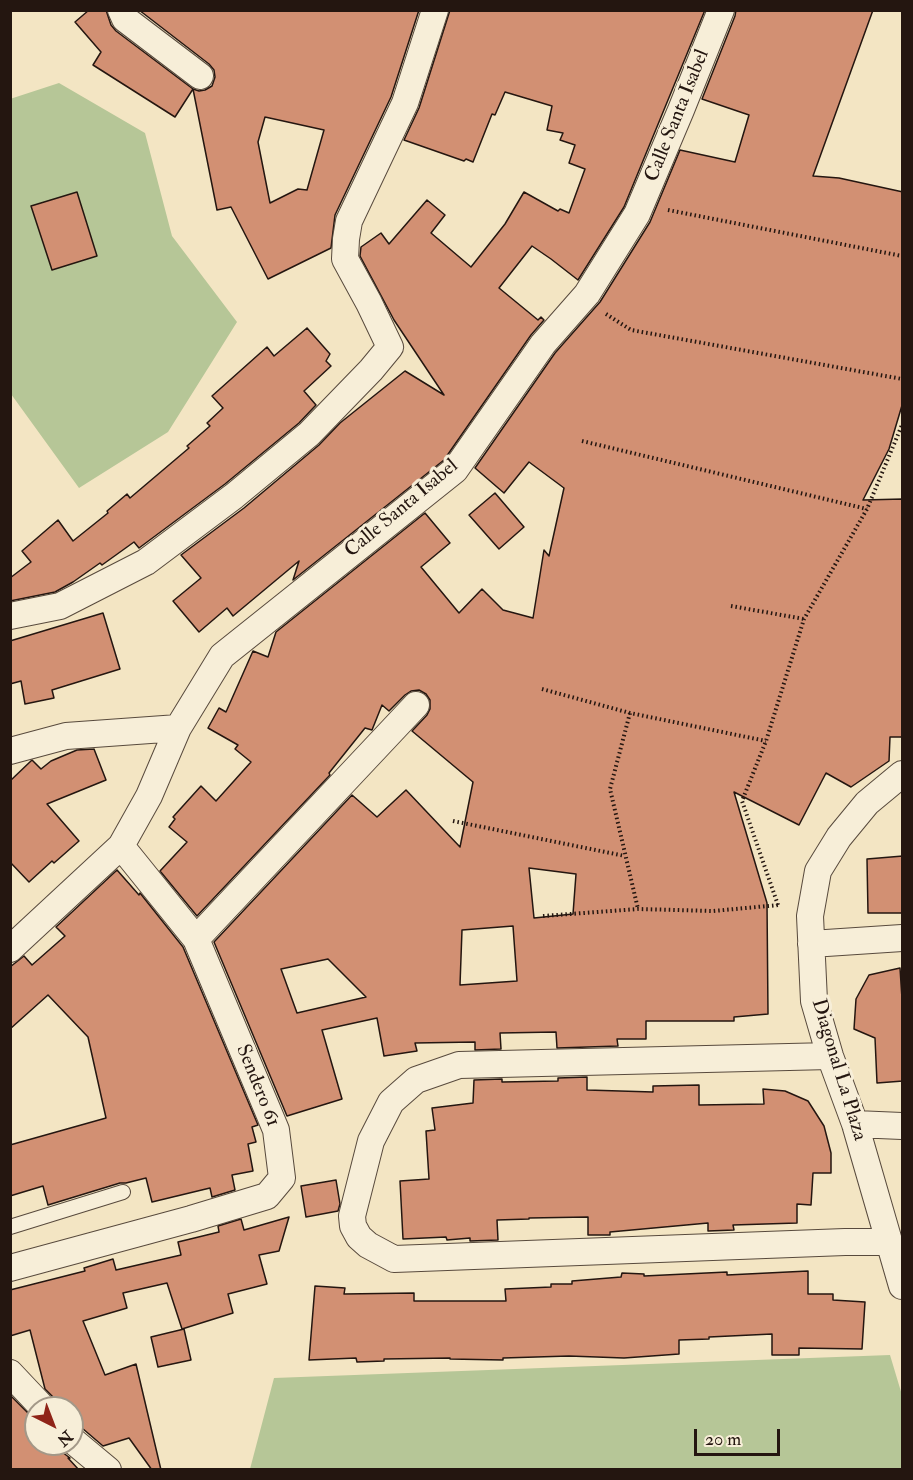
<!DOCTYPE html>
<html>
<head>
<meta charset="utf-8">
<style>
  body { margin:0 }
  #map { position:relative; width:913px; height:1480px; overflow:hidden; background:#f3e5c3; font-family:"IM FELL Double Pica",serif }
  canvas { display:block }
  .frame { position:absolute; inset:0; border:12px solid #241610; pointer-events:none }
  .north { position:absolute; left:24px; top:1396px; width:60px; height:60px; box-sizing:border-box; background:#f7eed8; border:2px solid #a39888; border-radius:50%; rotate:138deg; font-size:16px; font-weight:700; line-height:24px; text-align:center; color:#241610 }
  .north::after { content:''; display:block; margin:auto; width:21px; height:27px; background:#8f2418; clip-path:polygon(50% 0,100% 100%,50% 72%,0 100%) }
  .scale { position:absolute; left:694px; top:1429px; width:86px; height:27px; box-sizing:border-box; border:3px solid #241610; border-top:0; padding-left:8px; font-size:18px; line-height:21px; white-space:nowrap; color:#241610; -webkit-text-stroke:4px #f7eed8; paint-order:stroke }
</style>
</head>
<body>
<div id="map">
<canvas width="913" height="1480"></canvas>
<div class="frame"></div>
<div class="north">N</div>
<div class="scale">20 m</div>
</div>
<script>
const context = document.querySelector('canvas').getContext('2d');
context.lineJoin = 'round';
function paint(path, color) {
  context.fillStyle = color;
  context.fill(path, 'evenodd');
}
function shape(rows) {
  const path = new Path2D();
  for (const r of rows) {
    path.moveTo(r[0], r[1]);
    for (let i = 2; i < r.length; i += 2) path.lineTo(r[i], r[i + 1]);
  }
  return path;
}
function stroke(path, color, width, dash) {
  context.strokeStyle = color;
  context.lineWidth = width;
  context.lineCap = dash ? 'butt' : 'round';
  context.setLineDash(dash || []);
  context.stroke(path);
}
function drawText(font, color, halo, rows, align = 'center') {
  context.font = font + ' "IM FELL Double Pica",serif';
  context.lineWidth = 6;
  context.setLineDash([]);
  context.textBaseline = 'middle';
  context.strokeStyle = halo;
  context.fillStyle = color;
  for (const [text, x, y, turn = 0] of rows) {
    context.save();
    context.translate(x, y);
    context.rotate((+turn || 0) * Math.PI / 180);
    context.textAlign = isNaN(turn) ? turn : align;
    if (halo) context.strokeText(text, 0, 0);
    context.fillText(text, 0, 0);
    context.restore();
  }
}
const green = shape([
  [59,83,145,133,172,236,237,322,168,432,79,488,11,394,10,99],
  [890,1355,902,1395,902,1469,250,1469,274,1378]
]);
const building = shape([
  [89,10,106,10,111,25,116,31,193,89,175,117,93,65,101,52,75,22,89,10],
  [139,10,419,10,391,97,335,215,331,248,268,279,231,207,217,210,193,89,199,91,205,90,212,86,215,77,214,70,209,64,139,10],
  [265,117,324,130,307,190,298,189,270,203,258,142,265,117],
  [450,10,705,10,624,207,578,280,551,259,532,246,499,288,538,320,541,317,544,320,531,335,444,460,293,580,299,561,233,616,227,608,199,632,173,601,201,578,181,555,244,508,319,445,340,423,405,371,444,395,394,320,360,256,361,247,381,233,389,244,427,200,445,215,431,233,471,267,505,224,524,192,558,211,560,209,569,213,585,169,569,163,575,145,560,140,563,133,547,130,552,106,505,92,495,115,492,114,473,162,466,159,464,161,404,140,419,108,450,10],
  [736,10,873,10,813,176,839,178,903,192,903,402,889,449,863,500,903,499,903,737,890,737,889,761,851,787,826,773,799,825,734,792,767,903,768,1014,734,1017,734,1021,646,1021,646,1039,617,1039,618,1046,557,1048,556,1032,500,1033,501,1049,475,1050,475,1042,415,1043,417,1051,384,1056,377,1018,322,1030,342,1099,287,1116,214,942,352,795,377,817,406,790,460,847,473,782,412,731,427,715,430,709,430,700,426,694,419,690,411,691,405,695,389,711,382,705,372,730,365,728,329,773,330,775,197,916,160,871,187,842,169,827,175,819,173,817,201,786,216,801,251,762,235,749,238,745,208,728,219,708,226,712,253,651,268,657,276,632,425,513,450,543,421,567,459,613,482,589,503,610,533,618,544,550,549,556,564,488,529,462,504,493,475,468,555,353,600,302,650,222,680,150,735,162,749,115,702,99,735,16,736,10],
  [529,868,576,874,573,914,534,918,529,868],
  [513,926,517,981,460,985,462,930,513,926],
  [328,959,366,997,297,1013,281,969,328,959],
  [77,192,97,256,52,270,31,206,77,192],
  [307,328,330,354,326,361,331,366,304,391,316,405,299,423,225,484,139,548,134,542,102,565,100,563,73,582,55,592,10,601,10,578,31,562,22,551,58,520,73,541,108,513,107,511,127,494,130,498,189,448,187,446,210,426,207,423,223,408,212,396,267,347,274,356,307,328],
  [495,493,524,527,499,549,469,515,495,493],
  [103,613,120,669,52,690,54,698,25,704,21,681,10,684,10,641,103,613],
  [94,749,106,780,47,804,79,841,54,863,52,861,29,882,10,862,10,781,32,760,41,769,51,761,77,750,94,749],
  [903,856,903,913,868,913,867,859,903,856],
  [117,870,139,895,140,893,183,947,258,1125,252,1127,256,1142,248,1144,253,1171,232,1175,235,1190,212,1197,210,1188,152,1202,146,1178,126,1183,120,1183,48,1205,43,1186,10,1196,10,1145,106,1118,88,1037,48,995,10,1029,10,967,24,956,32,965,65,936,56,927,117,870],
  [900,968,903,1014,903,1081,877,1083,875,1038,854,1029,856,999,869,975,900,968],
  [587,1077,587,1090,653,1092,653,1086,699,1085,699,1105,764,1104,763,1089,785,1091,808,1101,824,1126,831,1153,831,1173,813,1173,811,1205,797,1204,797,1223,733,1225,734,1230,708,1231,708,1223,610,1232,610,1235,588,1235,588,1217,529,1218,529,1219,497,1220,498,1240,470,1241,470,1238,447,1240,446,1237,403,1239,400,1181,429,1179,426,1131,435,1130,432,1108,473,1103,474,1080,502,1079,502,1082,558,1081,558,1078,587,1077],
  [336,1180,340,1204,338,1211,306,1217,301,1186,336,1180],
  [289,1217,279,1251,259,1255,267,1284,228,1294,233,1313,182,1329,167,1283,123,1293,127,1308,83,1321,105,1375,136,1364,161,1470,152,1470,129,1438,103,1446,82,1428,72,1425,72,1408,58,1408,57,1404,54,1398,45,1389,30,1330,10,1336,10,1290,85,1271,84,1268,113,1259,116,1270,181,1255,178,1242,219,1232,218,1226,241,1219,244,1230,289,1217],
  [808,1271,808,1294,833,1294,833,1300,865,1302,862,1349,799,1348,799,1355,772,1355,772,1334,709,1337,709,1339,679,1340,679,1354,624,1358,569,1356,503,1358,503,1360,450,1359,450,1358,384,1359,384,1361,357,1362,356,1358,309,1360,315,1286,345,1288,344,1294,414,1293,414,1301,506,1301,505,1289,551,1287,551,1284,572,1284,572,1281,621,1277,622,1273,644,1274,644,1276,727,1272,727,1275,808,1271],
  [184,1329,191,1360,158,1367,151,1337,184,1329],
  [10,1395,36,1421,36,1444,57,1444,62,1452,70,1458,68,1458,79,1470,10,1470,10,1395]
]);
const path = shape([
  [668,210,902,256],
  [606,314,631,330,902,379],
  [582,441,867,509],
  [731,606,804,619],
  [542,689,630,713,766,741],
  [630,713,610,789,638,909],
  [453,821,625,856],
  [778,905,742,801,766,741,804,619,867,509,902,425],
  [543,916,638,909,713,911,779,905]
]);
const service = shape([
  [10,1227,123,1192]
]);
const minor = shape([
  [121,10,125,19,200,76],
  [10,616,60,606,146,562,234,496,309,434,371,370,390,347,369,303,345,259,346,239,349,221,405,103,435,10],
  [10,751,66,736,178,728],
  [902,774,867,803,839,837,818,871,810,916,814,1001,830,1056,855,1124,902,1286],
  [196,939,416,705],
  [811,944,902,938],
  [10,949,121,846,149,796,178,728,222,656,455,470,543,344,587,294,637,214,681,110,721,10],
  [830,1056,459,1065,416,1080,391,1102,371,1141,352,1216,353,1226,359,1237,368,1245,394,1259,845,1242,889,1242],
  [855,1124,902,1126],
  [10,1268,191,1219,267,1196,282,1178,276,1130,196,939,121,846],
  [10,1373,43,1408],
  [72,1440,108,1470]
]);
const streetNames = [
  ["Calle Santa Isabel",678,116,-68],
  ["Calle Santa Isabel",402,509,-40],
  ["Diagonal La Plaza",838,1070,73],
  ["Sendero 61",257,1086,68]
];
paint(green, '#b6c697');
paint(building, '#d29073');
stroke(building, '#241610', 1.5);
stroke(service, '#584a3d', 16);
stroke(minor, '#584a3d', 28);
stroke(path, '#241610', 4, [1.5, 3]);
stroke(service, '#f7eed8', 14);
stroke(minor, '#f7eed8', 26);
drawText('20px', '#241610', '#f7eed8', streetNames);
</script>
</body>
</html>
